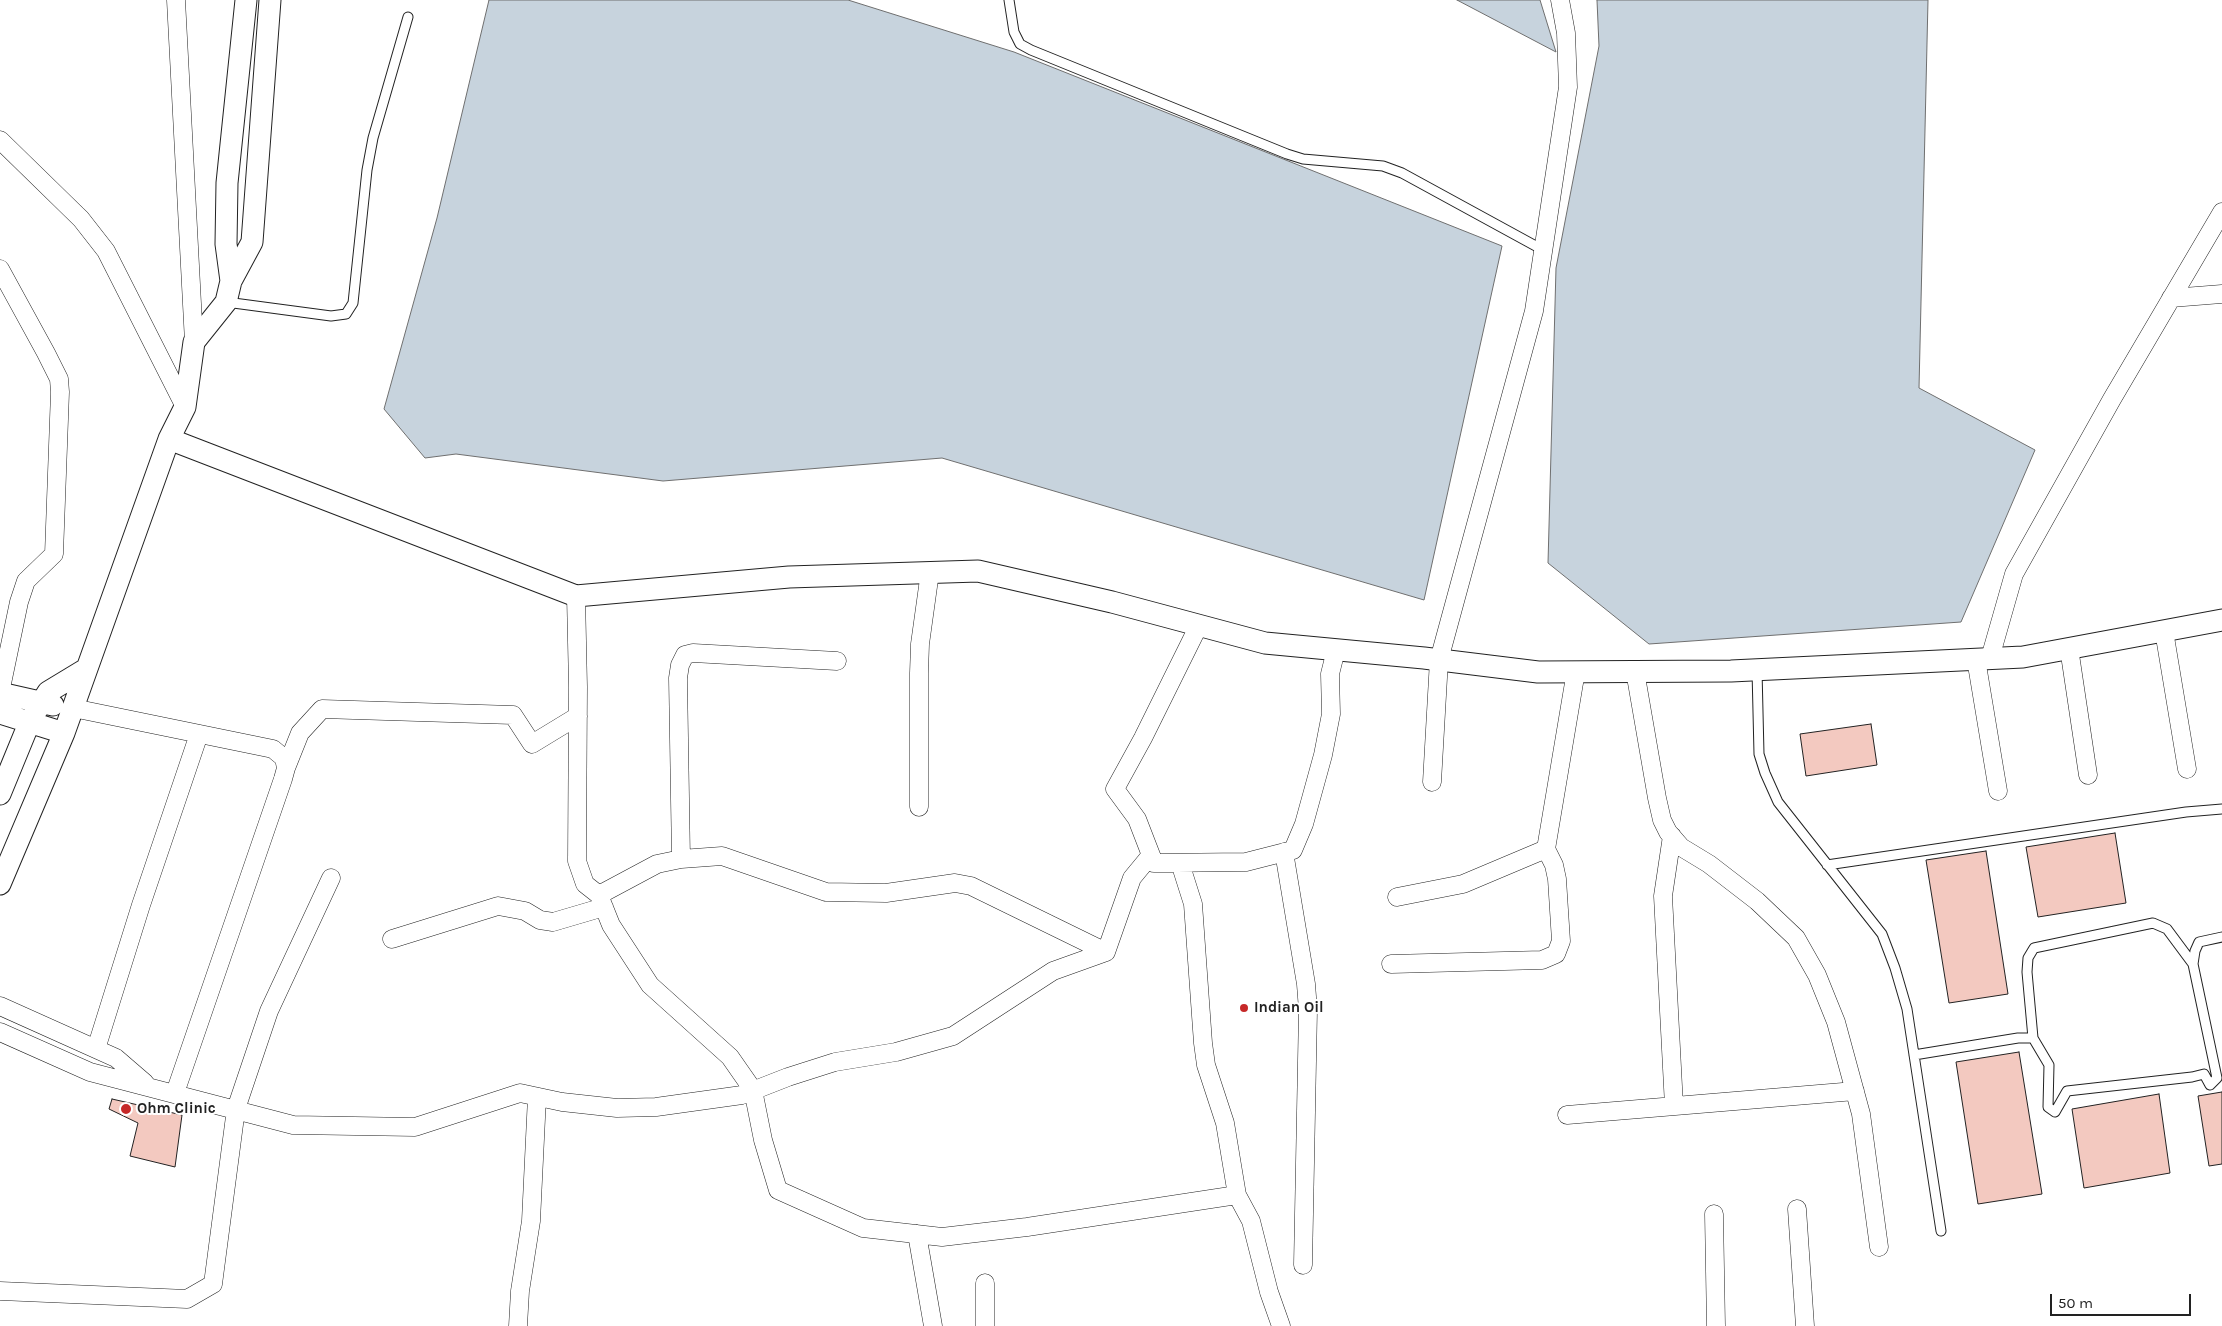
<!DOCTYPE html>
<html>
<head>
<meta charset="utf-8">
<style>
  body { margin:0 }
  #map { position:relative; width:2222px; height:1326px; overflow:hidden; background:#fff; font-family:Karla,sans-serif }
  canvas { display:block }
  .scale { position:absolute; left:2050px; top:1294px; width:141px; height:22px; box-sizing:border-box; border:2px solid #222; border-top:0; padding-left:6px; font-size:15px; line-height:18px; white-space:nowrap; color:#222; -webkit-text-stroke:4px #fff; paint-order:stroke }
</style>
</head>
<body>
<div id="map">
<canvas width="2222" height="1326"></canvas>
<div class="scale">50 m</div>
</div>
<script>
const context = document.querySelector('canvas').getContext('2d');
context.lineJoin = 'round';
function paint(path, color) {
  context.fillStyle = color;
  context.fill(path, 'evenodd');
}
function shape(rows) {
  const path = new Path2D();
  for (const r of rows) {
    path.moveTo(r[0], r[1]);
    for (let i = 2; i < r.length; i += 2) path.lineTo(r[i], r[i + 1]);
  }
  return path;
}
function stroke(path, color, width, dash) {
  context.strokeStyle = color;
  context.lineWidth = width;
  context.lineCap = dash ? 'butt' : 'round';
  context.setLineDash(dash || []);
  context.stroke(path);
}
function drawText(font, color, halo, rows, align = 'center') {
  context.font = font + ' Karla,sans-serif';
  context.lineWidth = 4;
  context.setLineDash([]);
  context.textBaseline = 'middle';
  context.strokeStyle = halo;
  context.fillStyle = color;
  for (const [text, x, y, turn = 0] of rows) {
    context.save();
    context.translate(x, y);
    context.rotate((+turn || 0) * Math.PI / 180);
    context.textAlign = isNaN(turn) ? turn : align;
    if (halo) context.strokeText(text, 0, 0);
    context.fillText(text, 0, 0);
    context.restore();
  }
}
const water = shape([
  [489,0,848,0,1014,52,1502,246,1424,600,942,458,663,481,456,454,425,458,384,409,437,218,489,0],
  [1457,0,1540,0,1556,52,1457,0],
  [1597,0,1928,0,1919,388,2035,450,1961,622,1649,644,1548,563,1556,268,1599,46,1597,0]
]);
const building = shape([
  [1871,724,1877,765,1806,776,1800,734,1871,724],
  [2115,833,2126,903,2038,917,2026,847,2115,833],
  [1986,851,2008,994,1949,1003,1926,860,1986,851],
  [2019,1052,2042,1194,1978,1204,1956,1062,2019,1052],
  [2222,1092,2222,1164,2209,1166,2198,1096,2222,1092],
  [2159,1094,2170,1173,2084,1188,2072,1109,2159,1094],
  [112,1099,182,1115,175,1167,130,1156,138,1123,109,1109,112,1099]
]);
const service = shape([
  [1009,0,1014,32,1020,44,1031,50,1287,154,1303,159,1383,166,1402,173,1543,250],
  [226,302,331,316,346,314,353,303,367,170,373,138,408,17],
  [1757,670,1759,754,1765,773,1778,802,1882,934,1895,968,1907,1009,1941,1231],
  [1827,865,2186,812,2222,809],
  [2033,1038,2027,972,2028,958,2034,948,2153,923,2167,929,2193,964],
  [1914,1055,2018,1038,2033,1038,2049,1065,2048,1107,2055,1112,2067,1091,2192,1077,2204,1074,2210,1085,2217,1078,2193,964,2195,951,2199,942,2222,937]
]);
const minor = shape([
  [176,0,194,342],
  [0,140,81,219,106,251,185,407],
  [0,269,46,353,59,379,60,392,54,554,26,581,19,602,0,693],
  [2171,298,2222,294],
  [576,596,578,687,577,861,585,884,599,895],
  [1199,625,1143,738,1115,789,1137,819,1154,863,1246,862,1293,850,1304,824,1323,755,1331,714,1330,674,1336,650],
  [2164,631,2187,769],
  [2069,648,2088,775],
  [1990,658,2014,574,2112,399,2222,212],
  [1976,659,1998,791],
  [1635,671,1657,798,1662,820,1668,832,1681,847,1709,864,1757,901,1796,938,1817,975,1836,1022,1861,1114,1879,1247],
  [73,708,273,749,284,758,286,768,283,779,175,1093],
  [286,768,300,733,322,709,513,715,532,744,578,716],
  [1432,782,1439,660,1534,311,1568,87,1566,33,1560,0],
  [919,807,919,673,920,644,930,572],
  [1672,836,1663,896,1674,1106],
  [1284,852,1306,984,1308,1010,1303,1265],
  [681,859,678,678,680,665,685,655,693,653,837,661],
  [1180,863,1193,904,1203,1043,1206,1065,1225,1123,1237,1195,1251,1221,1269,1292,1281,1326],
  [1397,897,1463,884,1546,849,1576,671],
  [392,939,498,906,525,911,540,920,553,922,604,907],
  [1106,952,971,886,955,883,886,893,826,892,722,856,681,859,657,864,599,895,611,925,650,985,730,1057,753,1090,763,1140,778,1190,863,1228,942,1237,1027,1227,1237,1195],
  [1391,964,1542,960,1556,954,1561,941,1557,879,1554,865,1546,849],
  [0,1006,116,1058,145,1083],
  [0,1032,90,1072,293,1125,415,1127,520,1093,562,1102,617,1108,656,1107,742,1095,788,1077,835,1062,896,1052,953,1036,1053,971,1106,952,1132,878,1151,855],
  [96,1049,141,905,199,734],
  [1567,1115,1855,1091],
  [1797,1209,1805,1326],
  [1714,1214,1716,1326],
  [917,1234,933,1326],
  [985,1283,985,1326],
  [0,1291,187,1299,213,1284,236,1109,269,1011,331,878],
  [518,1326,520,1291,531,1221,537,1097]
]);
const tertiary = shape([
  [231,281,226,244,227,183,246,0],
  [169,439,576,596,789,577,978,571,1112,602,1265,643,1424,658,1538,672,1731,671,2023,657,2222,620],
  [0,693,53,705],
  [0,713,64,733],
  [0,794,30,721,48,692,86,669],
  [0,884,64,733,169,439,185,407,194,342,226,302,231,281,252,242,270,0]
]);
const markers = [
  [1244,1008,5,"#c62828"],
  [126,1109,6,"#c62828"]
];
const poiNames = [
  ["Indian Oil",1254,1008],
  ["Ohm Clinic",137,1109]
];
paint(water, '#c7d3dd');
stroke(water, '#6f6f6f', 1);
paint(building, '#f3c9c0');
stroke(building, '#222', 1);
stroke(service, '#222', 11);
stroke(minor, '#222', 19);
stroke(tertiary, '#222', 23);
stroke(service, '#fff', 9);
stroke(minor, '#fff', 18);
stroke(tertiary, '#fff', 21);
for (const [x, y, r, color] of markers) {
  const dot = new Path2D();
  dot.arc(x, y, r, 0, 2 * Math.PI);
  context.fillStyle = color;
  context.fill(dot);
  stroke(dot, '#fff', 2);
}
drawText('bold 15px', '#222', '#fff', poiNames, 'left');
</script>
</body>
</html>
